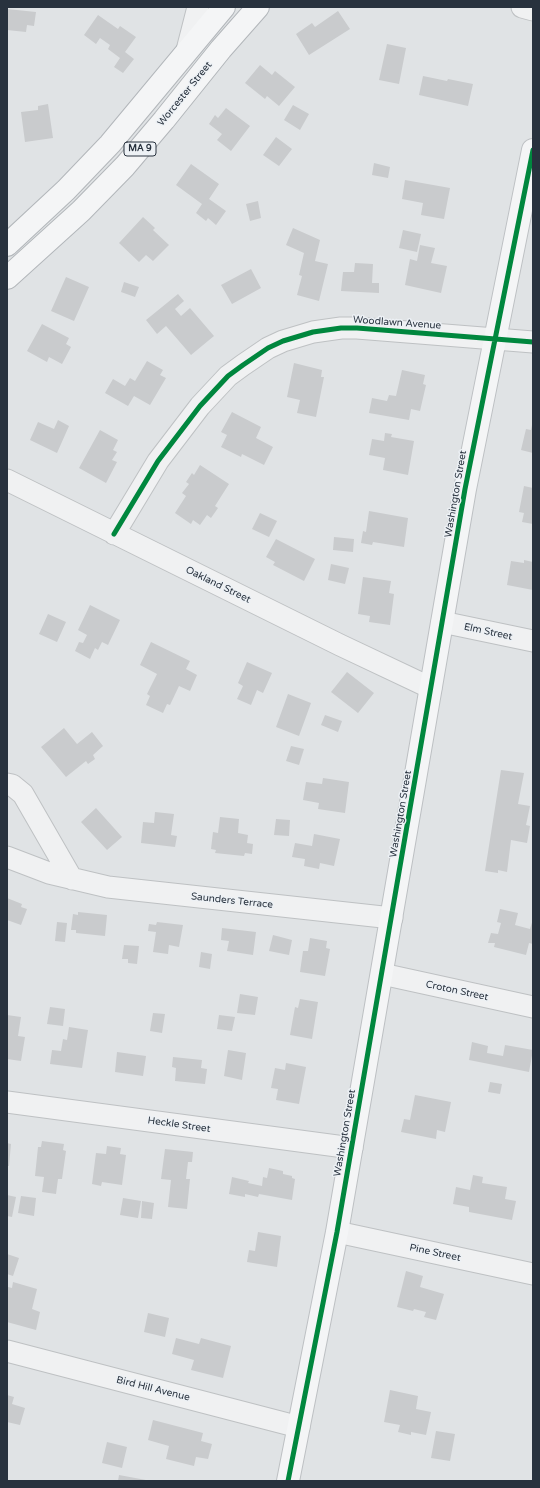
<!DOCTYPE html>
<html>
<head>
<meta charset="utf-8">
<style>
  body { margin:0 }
  #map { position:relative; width:540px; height:1488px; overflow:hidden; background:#e0e3e5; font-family:"Varela Round",sans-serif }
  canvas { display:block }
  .frame { position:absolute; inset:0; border:8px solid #28323e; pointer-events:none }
</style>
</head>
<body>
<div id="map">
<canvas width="540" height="1488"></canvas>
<div class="frame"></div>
</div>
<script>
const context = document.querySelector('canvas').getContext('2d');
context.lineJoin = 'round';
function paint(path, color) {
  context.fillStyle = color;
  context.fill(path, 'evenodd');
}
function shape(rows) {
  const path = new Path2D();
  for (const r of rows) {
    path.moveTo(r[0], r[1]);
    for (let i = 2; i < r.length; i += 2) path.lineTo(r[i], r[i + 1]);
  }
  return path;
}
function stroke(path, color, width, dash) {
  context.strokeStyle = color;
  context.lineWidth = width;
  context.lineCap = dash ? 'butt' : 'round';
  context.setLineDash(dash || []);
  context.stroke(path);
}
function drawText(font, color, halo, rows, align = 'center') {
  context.font = font + ' "Varela Round",sans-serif';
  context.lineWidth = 3;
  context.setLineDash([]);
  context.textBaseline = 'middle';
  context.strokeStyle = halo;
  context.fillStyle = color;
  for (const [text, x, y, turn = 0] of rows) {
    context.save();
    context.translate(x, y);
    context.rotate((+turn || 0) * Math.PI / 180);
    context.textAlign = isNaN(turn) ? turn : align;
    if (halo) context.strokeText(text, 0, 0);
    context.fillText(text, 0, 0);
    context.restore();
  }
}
const building = shape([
  [7,9,36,12,34,26,27,25,26,32,7,30],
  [338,11,350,29,309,55,296,34,312,23,315,27],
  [98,15,118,29,120,26,136,37,125,52,134,59,123,73,114,67,120,58,108,49,110,45,100,38,96,44,84,35],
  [387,44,406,48,399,84,379,80],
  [260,65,272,75,275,71,295,87,279,106,267,96,265,99,245,83],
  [423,76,447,81,448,79,473,84,468,106,419,95],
  [48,104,53,138,25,142,21,112,38,110,38,106],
  [293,105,309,114,300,130,284,120],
  [226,108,250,126,231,151,217,140,222,134,209,124,215,115,218,118],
  [276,137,292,149,279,166,263,155],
  [374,163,390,167,388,178,372,175],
  [191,164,219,184,209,199,226,211,216,225,208,218,206,221,196,213,202,204,176,185],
  [405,180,450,188,444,219,421,215,423,203,402,199],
  [258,201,261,218,250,221,246,204],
  [143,217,155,228,153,230,169,245,153,261,146,255,139,262,119,243],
  [293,228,320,240,315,261,328,264,319,301,297,295,302,276,299,275,304,253,286,245],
  [403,230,421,234,417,252,399,248],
  [420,245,435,248,431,263,447,266,441,293,405,285,410,259,417,261],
  [355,263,373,264,372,283,379,283,379,293,341,291,343,272,354,272],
  [251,269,261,288,232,304,221,285],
  [66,277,89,287,74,321,51,311],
  [124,282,139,287,135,297,121,292],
  [178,294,184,301,175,309,181,316,190,308,214,336,191,355,166,326,157,334,146,320],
  [42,324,69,338,66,344,71,347,62,364,49,357,47,362,27,351],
  [147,361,163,370,160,375,166,378,150,405,134,396,128,406,105,393,113,379,125,386,130,378,135,381],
  [294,363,322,370,321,377,324,377,316,417,297,413,300,400,287,397],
  [402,370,425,375,423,384,426,385,420,411,411,409,409,420,369,413,372,398,387,401,389,395,396,396],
  [232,412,261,427,256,438,273,447,264,465,242,454,241,457,221,447,227,435,221,432],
  [58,420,69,426,57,453,30,440,38,422,54,429],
  [532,425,533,425,533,453,521,450,526,429,531,430],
  [100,430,118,440,113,450,117,452,112,460,117,462,106,483,79,468],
  [385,433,392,434,391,437,414,441,408,475,383,470,385,458,369,455,372,439,384,441],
  [200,465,229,484,215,506,218,508,211,518,207,515,200,525,193,520,191,524,175,513,186,496,182,493,189,484,186,482,192,473,194,475],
  [524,486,533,488,533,524,522,522,524,513,519,512],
  [369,511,408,518,404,547,373,542,372,545,361,543,363,531,366,532],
  [260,513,277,521,269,537,252,529],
  [334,537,354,539,353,552,333,550],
  [276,539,315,559,304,581,273,565,275,562,266,557],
  [524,560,533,562,533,590,507,585,511,561,524,563],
  [331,564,349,568,345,584,328,580],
  [363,577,391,581,389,593,394,594,390,625,369,622,370,616,358,614],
  [90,605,120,620,108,645,102,642,98,650,95,648,90,659,75,651,79,642,83,643,87,635,78,630],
  [48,614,66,622,57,642,39,634],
  [151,642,190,661,186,669,197,675,190,691,179,686,170,705,167,704,163,713,146,705,150,696,147,694,157,674,140,665],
  [247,662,272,673,263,693,257,690,251,705,237,699,243,686,238,683],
  [347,672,374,693,358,713,331,692],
  [288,694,311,703,299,736,276,727],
  [325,715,342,721,338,732,321,725],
  [64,728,77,744,92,732,103,746,93,755,95,759,88,764,86,761,66,777,41,747],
  [291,746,304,749,299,765,286,761],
  [501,770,524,773,518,804,530,806,526,825,530,826,527,843,511,840,507,872,498,870,498,873,485,871],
  [323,778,349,782,345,813,318,809,319,803,303,800,306,782,322,784],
  [96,808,122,837,107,850,81,822],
  [155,812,174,814,171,835,177,836,175,847,141,843,143,822,154,823],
  [220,817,239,819,238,833,248,835,247,843,253,844,252,854,245,853,244,856,215,853,216,850,211,849,213,832,218,833],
  [276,819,290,820,289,836,274,835],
  [314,834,340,839,334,866,320,863,319,869,304,866,305,859,292,857,295,843,312,846],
  [7,898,22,904,21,907,27,909,21,925,7,920],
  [500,909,518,913,515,925,530,929,533,919,533,944,529,943,526,955,494,947,495,943,488,943,491,933,498,934,501,923,497,922],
  [78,912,107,915,105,936,76,933,76,930,71,930,73,914,78,915],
  [57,922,67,923,65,942,55,941],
  [157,922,183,925,179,947,169,945,168,954,153,952,156,932,148,931,149,924,156,925],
  [222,928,256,932,253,955,227,951,229,941,221,940],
  [273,935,292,940,289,955,269,951],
  [310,938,327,941,326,948,330,949,325,976,300,972,303,951,308,951],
  [124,945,139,946,137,964,128,963,128,959,122,959],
  [201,952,212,954,210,969,199,967],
  [240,994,258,997,255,1015,237,1013],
  [300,999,318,1002,312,1039,290,1035,295,1007,298,1008],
  [50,1007,65,1009,63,1026,47,1024],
  [153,1013,165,1014,162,1033,150,1031],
  [7,1015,21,1017,18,1036,25,1037,21,1061,7,1059],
  [219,1015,235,1017,232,1031,217,1029],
  [69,1027,88,1030,82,1068,50,1064,52,1050,61,1051,63,1039,67,1040],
  [472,1042,488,1046,487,1053,503,1056,505,1045,533,1050,529,1072,469,1060],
  [228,1050,246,1053,242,1080,224,1076],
  [117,1052,146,1056,143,1076,115,1072],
  [173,1057,202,1060,201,1068,207,1069,205,1084,175,1081,176,1068,172,1067],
  [286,1063,306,1067,299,1104,276,1100,278,1089,271,1088,275,1068,285,1070],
  [490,1082,502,1084,500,1094,488,1092],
  [415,1095,451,1102,445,1132,437,1130,436,1139,401,1132,404,1119,410,1120],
  [42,1141,64,1144,63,1150,66,1151,62,1179,58,1179,56,1194,42,1192,44,1177,35,1176,38,1147,41,1147],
  [7,1143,11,1144,9,1166,7,1166],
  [107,1146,121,1148,120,1154,126,1155,122,1185,102,1182,101,1186,92,1184,96,1153,106,1154],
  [165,1149,193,1152,192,1162,188,1162,186,1179,190,1179,187,1209,168,1207,171,1180,161,1179],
  [269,1168,283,1171,283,1174,292,1176,292,1178,295,1179,292,1200,259,1194,258,1197,245,1194,245,1197,229,1194,232,1177,249,1181,248,1183,262,1186,263,1177,267,1178],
  [473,1175,483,1177,482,1183,507,1187,505,1199,516,1201,512,1220,469,1212,469,1207,453,1204,456,1187,470,1190],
  [7,1195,16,1197,12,1217,7,1216],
  [21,1196,36,1198,34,1216,18,1213],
  [123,1198,141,1201,138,1218,120,1215],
  [142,1201,154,1203,152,1219,141,1218],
  [258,1232,281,1236,277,1267,247,1262,249,1250,255,1251],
  [7,1254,19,1258,13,1276,7,1274],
  [406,1271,423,1276,420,1287,444,1294,436,1320,424,1317,426,1312,414,1309,413,1311,397,1307],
  [13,1282,37,1289,32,1309,40,1312,36,1330,7,1322,7,1291,8,1287,12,1288],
  [148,1313,169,1318,165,1337,144,1332],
  [176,1338,199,1344,201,1338,231,1346,223,1378,191,1370,194,1360,172,1354],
  [390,1390,418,1396,416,1409,431,1412,426,1435,411,1432,411,1435,398,1432,400,1425,384,1422],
  [7,1395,14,1397,12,1404,25,1408,20,1425,7,1422],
  [153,1420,203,1433,201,1441,212,1444,208,1459,196,1457,194,1466,166,1459,169,1446,148,1440],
  [436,1431,455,1434,450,1461,431,1458],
  [107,1442,127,1447,122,1468,102,1463],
  [119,1475,146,1480,146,1481,118,1481]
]);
const minor = shape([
  [522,7,533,10],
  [187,50,198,7],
  [7,480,340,645,431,688],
  [114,534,158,461,200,406,228,376,243,365,268,348,283,341,313,332,341,328,357,328,533,342],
  [442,622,533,641],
  [7,784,12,785,23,794,72,879],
  [7,857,49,873,108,887,392,918],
  [382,974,533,1007],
  [7,1102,352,1148],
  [337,1232,533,1274],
  [7,1351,299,1427]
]);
const major = shape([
  [288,1481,337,1232,465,489,533,150]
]);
const highway = shape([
  [7,245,66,190,110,144,224,7],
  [7,278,81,211,125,166,164,120,221,49,258,7]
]);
const cycleway = shape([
  [114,534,158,461,200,406,228,376,243,365,268,348,283,341,313,332,341,328,357,328,533,342],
  [288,1481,337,1232,465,489,533,150]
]);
const shields = [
  [140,149,32]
];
const shieldNames = [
  ["MA 9",140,149]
];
const streetNames = [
  ["Worcester Street",185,94,-51],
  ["Woodlawn Avenue",397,323,4],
  ["Washington Street",456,494,-80],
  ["Oakland Street",218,585,26],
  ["Elm Street",488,632,12],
  ["Washington Street",401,814,-80],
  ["Saunders Terrace",232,901,6],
  ["Croton Street",457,991,12],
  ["Heckle Street",179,1125,8],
  ["Washington Street",345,1133,-80],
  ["Pine Street",435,1253,12],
  ["Bird Hill Avenue",153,1389,14]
];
paint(building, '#c9cbcd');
stroke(minor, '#bec1c3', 23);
stroke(major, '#bdc0c3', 24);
stroke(highway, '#b2b6ba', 24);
stroke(minor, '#f0f1f2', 21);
stroke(major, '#f4f5f6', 22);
stroke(highway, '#f4f5f6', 22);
stroke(cycleway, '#00873e', 5);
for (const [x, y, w] of shields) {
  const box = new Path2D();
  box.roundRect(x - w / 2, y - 7, w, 14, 3);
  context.fillStyle = '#edf1f5';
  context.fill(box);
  stroke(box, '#28323e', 1);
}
drawText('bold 9px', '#28323e', null, shieldNames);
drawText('10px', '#28323e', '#edf1f5', streetNames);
</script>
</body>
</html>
